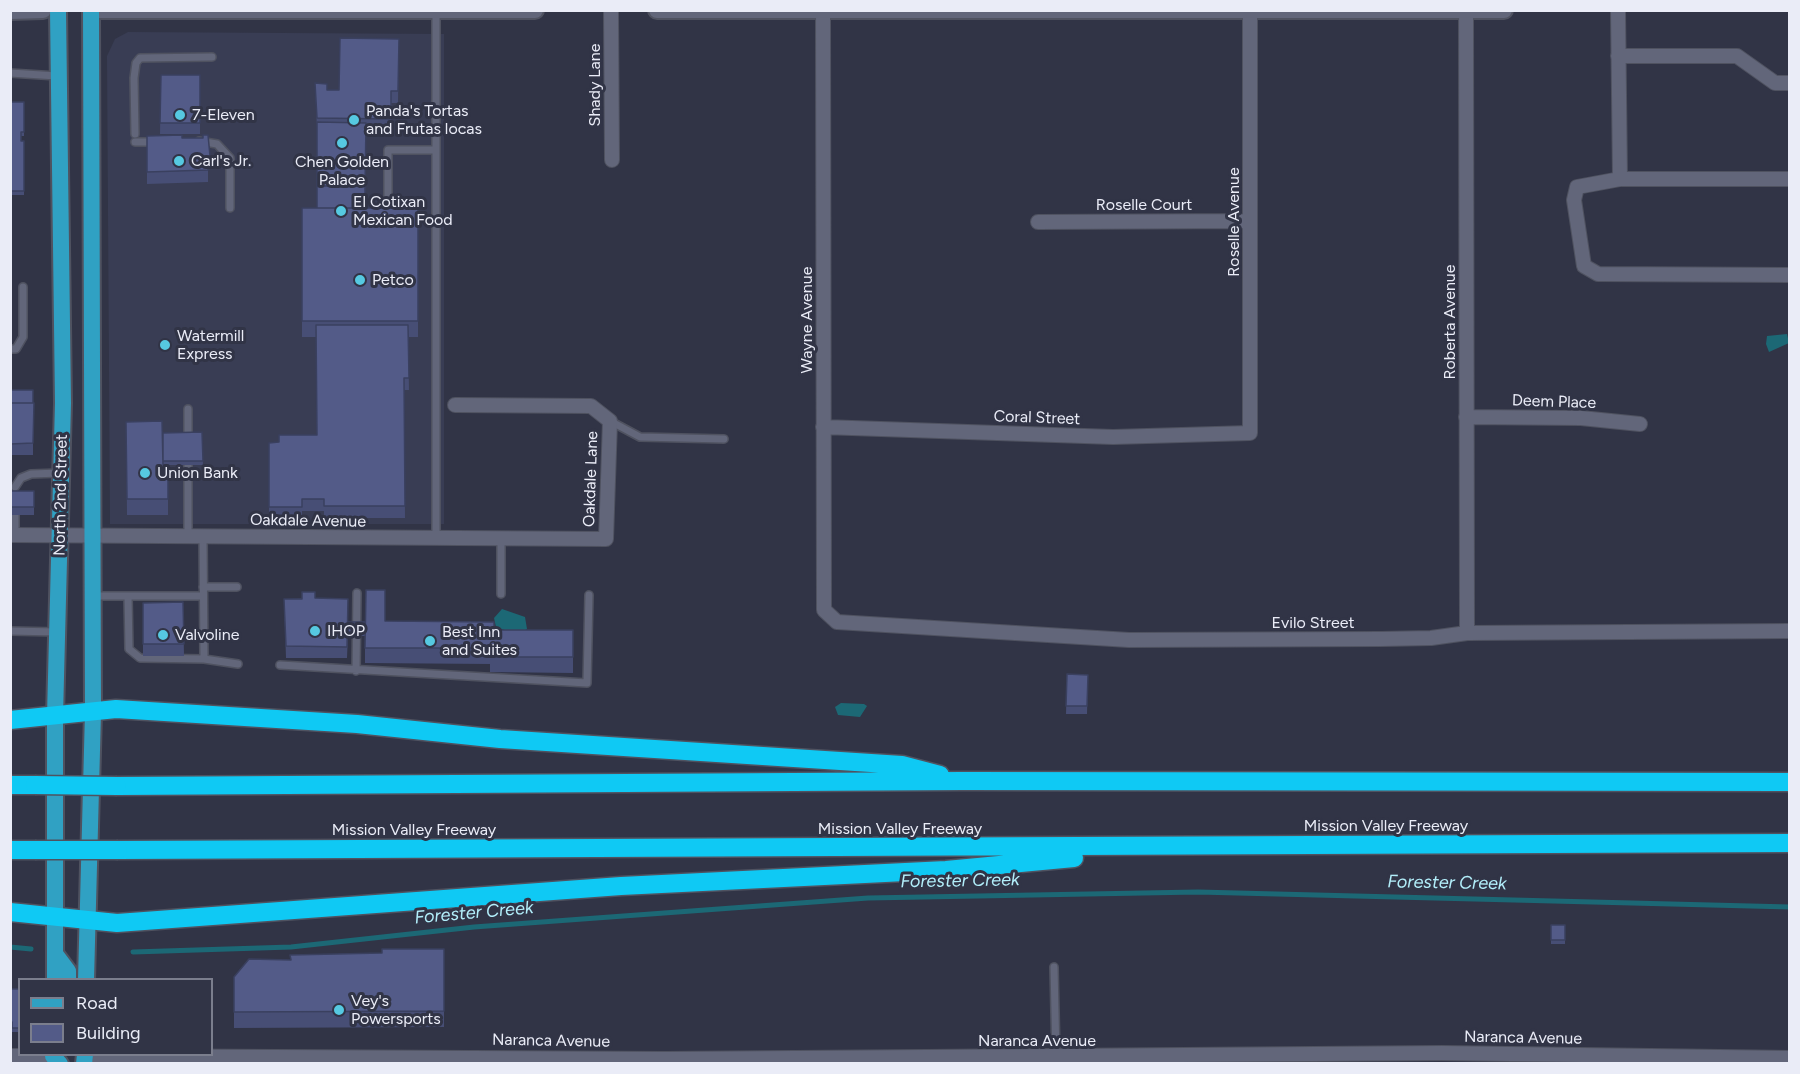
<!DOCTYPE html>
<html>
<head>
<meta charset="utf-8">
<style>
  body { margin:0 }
  #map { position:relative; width:1800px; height:1074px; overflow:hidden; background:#313446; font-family:Figtree,sans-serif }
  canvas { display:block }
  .frame { position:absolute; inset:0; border:12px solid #eaecf7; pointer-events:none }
  .legend { position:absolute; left:18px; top:978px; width:195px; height:78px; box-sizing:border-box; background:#313446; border:2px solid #7b7e8d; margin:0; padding:8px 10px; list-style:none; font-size:18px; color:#eaecf7 }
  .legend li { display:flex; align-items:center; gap:12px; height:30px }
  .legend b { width:30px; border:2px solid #7b7e8d }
</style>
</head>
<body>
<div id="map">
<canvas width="1800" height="1074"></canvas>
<div class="frame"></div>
<ul class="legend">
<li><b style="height:8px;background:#30a1c3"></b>Road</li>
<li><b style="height:16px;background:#535b88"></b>Building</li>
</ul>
</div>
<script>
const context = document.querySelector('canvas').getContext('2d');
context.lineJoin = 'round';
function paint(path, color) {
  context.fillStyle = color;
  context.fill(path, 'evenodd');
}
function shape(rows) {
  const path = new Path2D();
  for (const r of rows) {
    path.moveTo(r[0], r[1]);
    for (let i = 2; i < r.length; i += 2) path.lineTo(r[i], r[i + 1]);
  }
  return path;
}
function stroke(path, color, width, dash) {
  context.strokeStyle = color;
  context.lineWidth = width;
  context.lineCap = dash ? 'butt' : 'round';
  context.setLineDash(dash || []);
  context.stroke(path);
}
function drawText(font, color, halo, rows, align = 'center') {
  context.font = font + ' Figtree,sans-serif';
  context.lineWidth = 6;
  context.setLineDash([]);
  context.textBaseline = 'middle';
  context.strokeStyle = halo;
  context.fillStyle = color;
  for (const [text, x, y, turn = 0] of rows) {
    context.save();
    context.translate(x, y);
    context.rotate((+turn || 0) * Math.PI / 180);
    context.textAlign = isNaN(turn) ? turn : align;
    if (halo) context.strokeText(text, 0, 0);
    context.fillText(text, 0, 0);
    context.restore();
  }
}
const built = shape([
  [128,32,444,34,444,524,110,524,107,56,115,39]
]);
const water = shape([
  [1787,334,1789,343,1769,352,1766,344,1767,336],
  [502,609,525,617,527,629,519,635,496,627,494,618],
  [841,703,864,704,867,706,860,717,838,715,835,707]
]);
const stream = shape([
  [10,947,31,949],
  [133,952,291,947,474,927,868,898,1198,892,1790,907]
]);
const service = shape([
  [436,11,436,538],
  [10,73,57,76],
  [135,134,134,78,136,63,140,58,212,57],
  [199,141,217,144,230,158,230,208],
  [135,142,155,142],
  [388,214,388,150,436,150],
  [10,349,16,349,23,337,23,287],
  [188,409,188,441],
  [610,421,640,437,724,439],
  [188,458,188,536],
  [15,487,21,478,31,474,60,473],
  [15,515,15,535],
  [501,538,501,594],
  [203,587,237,587],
  [92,596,128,596,129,649,140,658,204,659,203,536],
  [128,596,203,596],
  [10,631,57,632],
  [204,659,238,664],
  [280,665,587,683,589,595],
  [356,671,357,593],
  [1054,967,1056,1057]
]);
const minor = shape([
  [611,10,612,160],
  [1618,10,1620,179],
  [1466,11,1467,633],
  [823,12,824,610,837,622,1129,640,1381,639,1431,638,1467,633,1790,631],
  [1618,56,1737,56,1775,83,1790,83],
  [1790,179,1620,179,1577,187,1574,200,1584,266,1598,274,1790,275],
  [1038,222,1250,221],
  [1466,417,1581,418,1640,424],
  [823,427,1113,437,1250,433,1250,11],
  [10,535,606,539,610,421,591,406,455,405],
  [10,1056,53,1056],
  [85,1056,665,1059,1442,1053,1790,1058]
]);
const tertiary = shape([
  [93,10,535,10],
  [657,10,1504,10],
  [10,11,43,10]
]);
const primary = shape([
  [56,955,68,971,68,980],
  [55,980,55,716,63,403,58,10],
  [86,980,93,712,91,10],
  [53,1056,60,1064],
  [84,1064,85,1054]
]);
const motorway = shape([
  [10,720,116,709,357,724,500,739,902,765,940,775],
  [10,785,35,785],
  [117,786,962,781,1790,782],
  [10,850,35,850],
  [118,850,1790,843],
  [10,912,117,923,621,886,946,870,1074,858]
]);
const motorwayBridge = shape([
  [35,785,117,786],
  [35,850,118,850]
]);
const wall = shape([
  [399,39,398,103,391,103,391,131,366,131,365,208,418,208,418,337,408,337,409,390,404,390,405,518,324,518,324,511,302,511,302,519,269,519,269,443,279,442,317,435,316,337,302,337,302,208,317,208,317,130,315,83,327,90,339,90],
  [161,75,200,75,200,134,160,134],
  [10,102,24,102,24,136,21,136,21,141,24,141,24,195,10,195],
  [147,136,182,138,210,156,210,167,208,167,208,182,147,184],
  [10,390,33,390,33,455,10,455],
  [126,422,163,433,202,432,203,465,168,465,168,515,127,515],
  [10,491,34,491,34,515,10,515],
  [315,598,348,622,385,621,494,630,573,630,573,673,490,672,490,664,365,663,365,631,365,636,348,636,348,634,347,658,286,658,284,599],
  [183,602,184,656,143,656,143,603],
  [1067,674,1088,675,1087,714,1066,714],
  [1551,925,1565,925,1565,944,1551,944],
  [444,949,444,1027,234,1028,234,977,290,960,290,955,382,953],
  [10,989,20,989,20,1032,12,1032,12,1026,10,1026]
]);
const building = shape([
  [340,38,399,39,398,91,391,91,391,119,317,118,315,83,327,84,327,90,339,90,340,38],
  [161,75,200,75,200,123,160,123,161,75],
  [10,102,24,102,24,132,21,132,21,141,24,141,24,191,10,191,10,102],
  [317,122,366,123,365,188,365,186,317,186,317,190,317,122],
  [182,135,182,138,203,138,203,135,208,135,210,156,208,156,208,170,147,172,147,136,182,135],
  [317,186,365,186,365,208,317,208,317,186],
  [302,208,418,208,418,321,302,321,302,208],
  [316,325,408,325,409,378,404,378,405,506,324,506,324,499,302,499,302,507,269,507,269,443,279,442,279,435,317,435,316,325],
  [10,390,33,390,33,403,10,403,10,390],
  [10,403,34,403,33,443,10,444,10,403],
  [162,421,163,465,168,465,168,499,127,499,126,422,162,421],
  [202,432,203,461,163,461,163,433,202,432],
  [10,491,34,491,34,507,10,507,10,491],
  [366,590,385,590,385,621,494,622,494,630,573,630,573,657,490,657,490,648,365,648,366,590],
  [302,592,315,592,315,598,348,599,347,647,286,646,284,599,302,599,302,592],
  [183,602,184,644,143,644,143,603,183,602],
  [348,622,365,622,365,632,348,632,348,622],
  [1067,674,1088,675,1087,706,1066,706,1067,674],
  [1551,925,1565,925,1565,940,1551,940,1551,925],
  [382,949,444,949,444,1011,234,1012,234,977,249,959,291,960,290,955,382,953,382,949],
  [10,989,20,989,20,1028,12,1028,12,1022,10,1022,10,989]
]);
const markers = [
  [180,115,6,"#56c9e1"],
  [354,120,6,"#56c9e1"],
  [342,143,6,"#56c9e1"],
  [179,161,6,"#56c9e1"],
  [341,211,6,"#56c9e1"],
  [360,280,6,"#56c9e1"],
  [165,345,6,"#56c9e1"],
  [145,473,6,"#56c9e1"],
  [315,631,6,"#56c9e1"],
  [163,635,6,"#56c9e1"],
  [430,641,6,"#56c9e1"],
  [339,1010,6,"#56c9e1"]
];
const streetNames = [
  ["Shady Lane",595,85,-90],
  ["Roselle Court",1144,205],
  ["Roselle Avenue",1234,222,-90],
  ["Wayne Avenue",807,320,-90],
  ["Roberta Avenue",1450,322,-90],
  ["Deem Place",1554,402,2],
  ["Coral Street",1037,418,2],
  ["Oakdale Lane",591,479,-88],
  ["North 2nd Street",61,495,-89],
  ["Oakdale Avenue",308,521,1],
  ["Evilo Street",1313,623],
  ["Mission Valley Freeway",1386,826],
  ["Mission Valley Freeway",900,829],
  ["Mission Valley Freeway",414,830],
  ["Naranca Avenue",1523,1038,1],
  ["Naranca Avenue",551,1041,1],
  ["Naranca Avenue",1037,1041]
];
const poiNames = [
  ["Panda's Tortas",366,111],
  ["and Frutas locas",366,129],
  ["7-Eleven",192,115],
  ["Carl's Jr.",191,161],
  ["Chen Golden",342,162,"center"],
  ["Palace",342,180,"center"],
  ["El Cotixan",353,202],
  ["Mexican Food",353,220],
  ["Petco",372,280],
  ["Watermill",177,336],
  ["Express",177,354],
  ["Union Bank",157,473],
  ["IHOP",327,631],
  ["Best Inn",442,632],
  ["and Suites",442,650],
  ["Valvoline",175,635],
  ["Vey's",351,1001],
  ["Powersports",351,1019]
];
const waterNames = [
  ["Forester Creek",960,881,-1],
  ["Forester Creek",1447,883,1],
  ["Forester Creek",474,913,-5]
];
paint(built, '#393d54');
paint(water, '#1c6875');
stroke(stream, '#1c6875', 5);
stroke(service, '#4f5260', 10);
stroke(minor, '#4f5260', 16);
stroke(tertiary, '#4f5260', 20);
stroke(primary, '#4f5260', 20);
stroke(motorway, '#4f5260', 21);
stroke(service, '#62667a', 7);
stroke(minor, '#62667a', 14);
stroke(tertiary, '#62667a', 16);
stroke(primary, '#30a1c3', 16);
stroke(motorway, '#0fc9f4', 18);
stroke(motorwayBridge, '#4f5260', 21, []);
stroke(motorwayBridge, '#0fc9f4', 18);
paint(wall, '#474e75');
paint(building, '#535b88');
stroke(building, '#3a405f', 1.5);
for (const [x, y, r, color] of markers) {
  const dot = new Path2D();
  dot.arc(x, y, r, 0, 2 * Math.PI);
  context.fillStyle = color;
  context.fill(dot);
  stroke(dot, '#313446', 2);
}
drawText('16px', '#eaecf7', '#313446', streetNames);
drawText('16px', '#eaecf7', '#313446', poiNames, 'left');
drawText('italic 18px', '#b2eefa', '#313446', waterNames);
</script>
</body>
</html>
